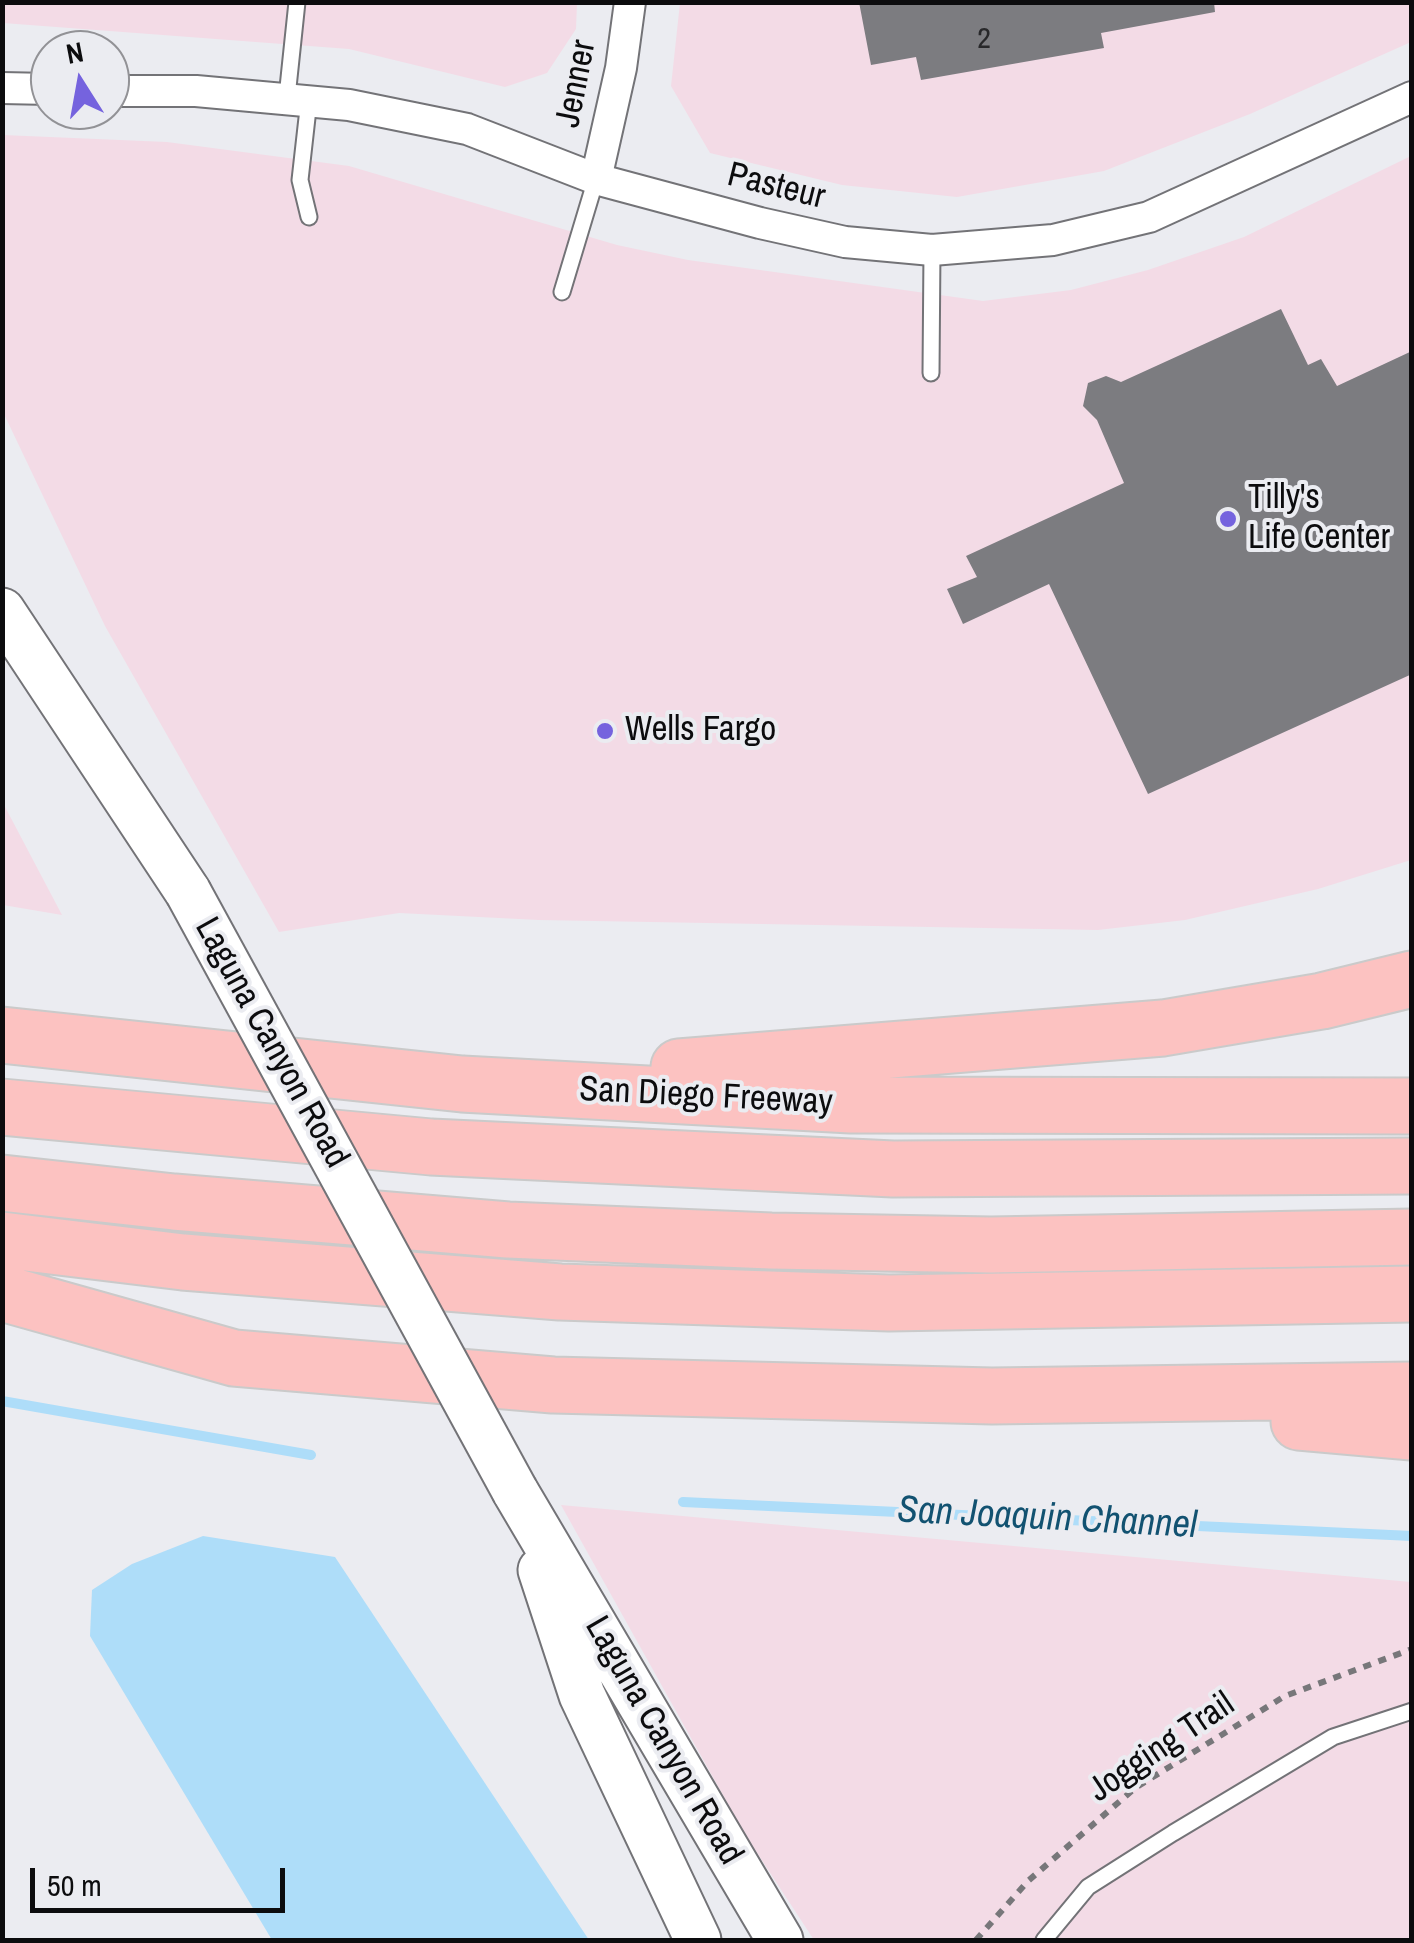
<!DOCTYPE html>
<html>
<head>
<meta charset="utf-8">
<style>
  body { margin:0 }
  #map { position:relative; width:1414px; height:1943px; overflow:hidden; background:#ebecf1; font-family:"Archivo Narrow",sans-serif }
  canvas { display:block }
  .frame { position:absolute; inset:0; border:5px solid #0c0c0e; pointer-events:none }
  .north { position:absolute; left:30px; top:30px; width:100px; height:100px; box-sizing:border-box; background:#ebecf1; border:2px solid #929296; border-radius:50%; rotate:349deg; font-size:28px; font-weight:700; line-height:40px; text-align:center; color:#0c0c0e }
  .north::after { content:''; display:block; margin:auto; width:35px; height:45px; background:#7563de; clip-path:polygon(50% 0,100% 100%,50% 72%,0 100%) }
  .scale { position:absolute; left:30px; top:1868px; width:255px; height:45px; box-sizing:border-box; border:5px solid #0c0c0e; border-top:0; padding-left:12px; font-size:30px; line-height:35px; white-space:nowrap; color:#0c0c0e; -webkit-text-stroke:8px #ebecf1; paint-order:stroke }
</style>
</head>
<body>
<div id="map">
<canvas width="1414" height="1943"></canvas>
<div class="frame"></div>
<div class="north">N</div>
<div class="scale">50 m</div>
</div>
<script>
const context = document.querySelector('canvas').getContext('2d');
context.lineJoin = 'round';
function paint(path, color) {
  context.fillStyle = color;
  context.fill(path, 'evenodd');
}
function shape(rows) {
  const path = new Path2D();
  for (const r of rows) {
    path.moveTo(r[0], r[1]);
    for (let i = 2; i < r.length; i += 2) path.lineTo(r[i], r[i + 1]);
  }
  return path;
}
function stroke(path, color, width, dash) {
  context.strokeStyle = color;
  context.lineWidth = width;
  context.lineCap = dash ? 'butt' : 'round';
  context.setLineDash(dash || []);
  context.stroke(path);
}
function drawText(font, color, halo, rows, align = 'center') {
  context.font = font + ' "Archivo Narrow",sans-serif';
  context.lineWidth = 8;
  context.setLineDash([]);
  context.textBaseline = 'middle';
  context.strokeStyle = halo;
  context.fillStyle = color;
  for (const [text, x, y, turn = 0] of rows) {
    context.save();
    context.translate(x, y);
    context.rotate((+turn || 0) * Math.PI / 180);
    context.textAlign = isNaN(turn) ? turn : align;
    if (halo) context.strokeText(text, 0, 0);
    context.fillText(text, 0, 0);
    context.restore();
  }
}
const commercial = shape([
  [2,3,577,3,576,29,547,73,505,87,349,49,3,23],
  [680,3,1411,3,1411,42,1250,114,1104,171,957,197,842,185,710,153,671,86],
  [3,135,167,142,349,166,617,245,688,260,983,301,1071,290,1148,270,1244,237,1411,156,1411,860,1318,889,1185,920,1098,930,539,920,399,913,279,932,105,626,3,412],
  [3,803,62,915,3,905],
  [561,1505,1411,1582,1411,1940,814,1940,744,1833]
]);
const water = shape([
  [203,1536,335,1557,589,1940,272,1940,90,1636,92,1590,132,1564]
]);
const stream = shape([
  [2,1401,311,1455],
  [683,1502,1412,1536]
]);
const building = shape([
  [859,2,1214,2,1215,12,1101,33,1104,48,921,80,916,57,871,65],
  [1281,309,1308,365,1321,359,1337,386,1412,351,1412,674,1148,794,1049,584,963,624,947,589,977,577,966,556,1124,483,1097,420,1083,406,1088,383,1106,376,1121,382]
]);
const path = shape([
  [976,1940,1028,1881,1135,1788,1285,1696,1412,1649]
]);
const service = shape([
  [287,97,297,2],
  [309,100,300,180,309,217],
  [562,292,596,179],
  [931,373,932,250],
  [1044,1940,1088,1887,1173,1833,1333,1737,1412,1711]
]);
const minor = shape([
  [2,88,50,89],
  [110,91,196,91,349,105,467,129,596,179,760,223,845,242,932,250,1053,240,1149,217,1412,97],
  [596,179,621,68,630,2]
]);
const secondary = shape([
  [2,611,188,892],
  [515,1491,780,1940],
  [541,1570,582,1695,698,1940]
]);
const motorway = shape([
  [2,1035,462,1084,851,1105,1412,1106],
  [679,1067,1163,1028,1322,1001,1412,979],
  [2,1107,431,1147,893,1169,1412,1166],
  [2,1183,174,1202,508,1230,771,1241,991,1245,1412,1237],
  [2,1240,183,1262,560,1292,889,1303,1412,1294],
  [2,1293,234,1358,553,1385,992,1396,1412,1390],
  [1299,1422,1412,1432]
]);
const secondaryBridge = shape([
  [188,892,515,1491]
]);
const markers = [
  [1228,519,10,"#7563de"],
  [605,731,10,"#7563de"]
];
const numberNames = [
  ["2",984,40]
];
const streetNames = [
  ["Jenner",577,84,-79],
  ["Pasteur",776,187,14],
  ["Laguna Canyon Road",271,1043,61],
  ["San Diego Freeway",706,1097,3],
  ["Laguna Canyon Road",663,1741,60],
  ["Jogging Trail",1162,1748,-34]
];
const poiNames = [
  ["Tilly's",1248,499],
  ["Life Center",1248,539],
  ["Wells Fargo",625,731]
];
const waterNames = [
  ["San Joaquin Channel",1047,1519,3]
];
paint(commercial, '#f3dbe6');
paint(water, '#aeddf9');
stroke(stream, '#aeddf9', 10);
paint(building, '#7c7c80');
stroke(service, '#737377', 19);
stroke(minor, '#737377', 34);
stroke(secondary, '#737377', 49);
stroke(motorway, '#cacaca', 59);
stroke(path, '#77777a', 6, [8, 8]);
stroke(service, '#fff', 15);
stroke(minor, '#fff', 30);
stroke(secondary, '#fff', 45);
stroke(motorway, '#fcc2c1', 55);
stroke(secondaryBridge, '#737377', 49, []);
stroke(secondaryBridge, '#fff', 45);
for (const [x, y, r, color] of markers) {
  const dot = new Path2D();
  dot.arc(x, y, r, 0, 2 * Math.PI);
  context.fillStyle = color;
  context.fill(dot);
  stroke(dot, '#ebecf1', 4);
}
drawText('30px', '#28282a', null, numberNames);
drawText('35px', '#0c0c0e', '#ebecf1', streetNames);
drawText('35px', '#0c0c0e', '#ebecf1', poiNames, 'left');
drawText('italic 38px', '#125271', '#ebecf1', waterNames);
</script>
</body>
</html>
